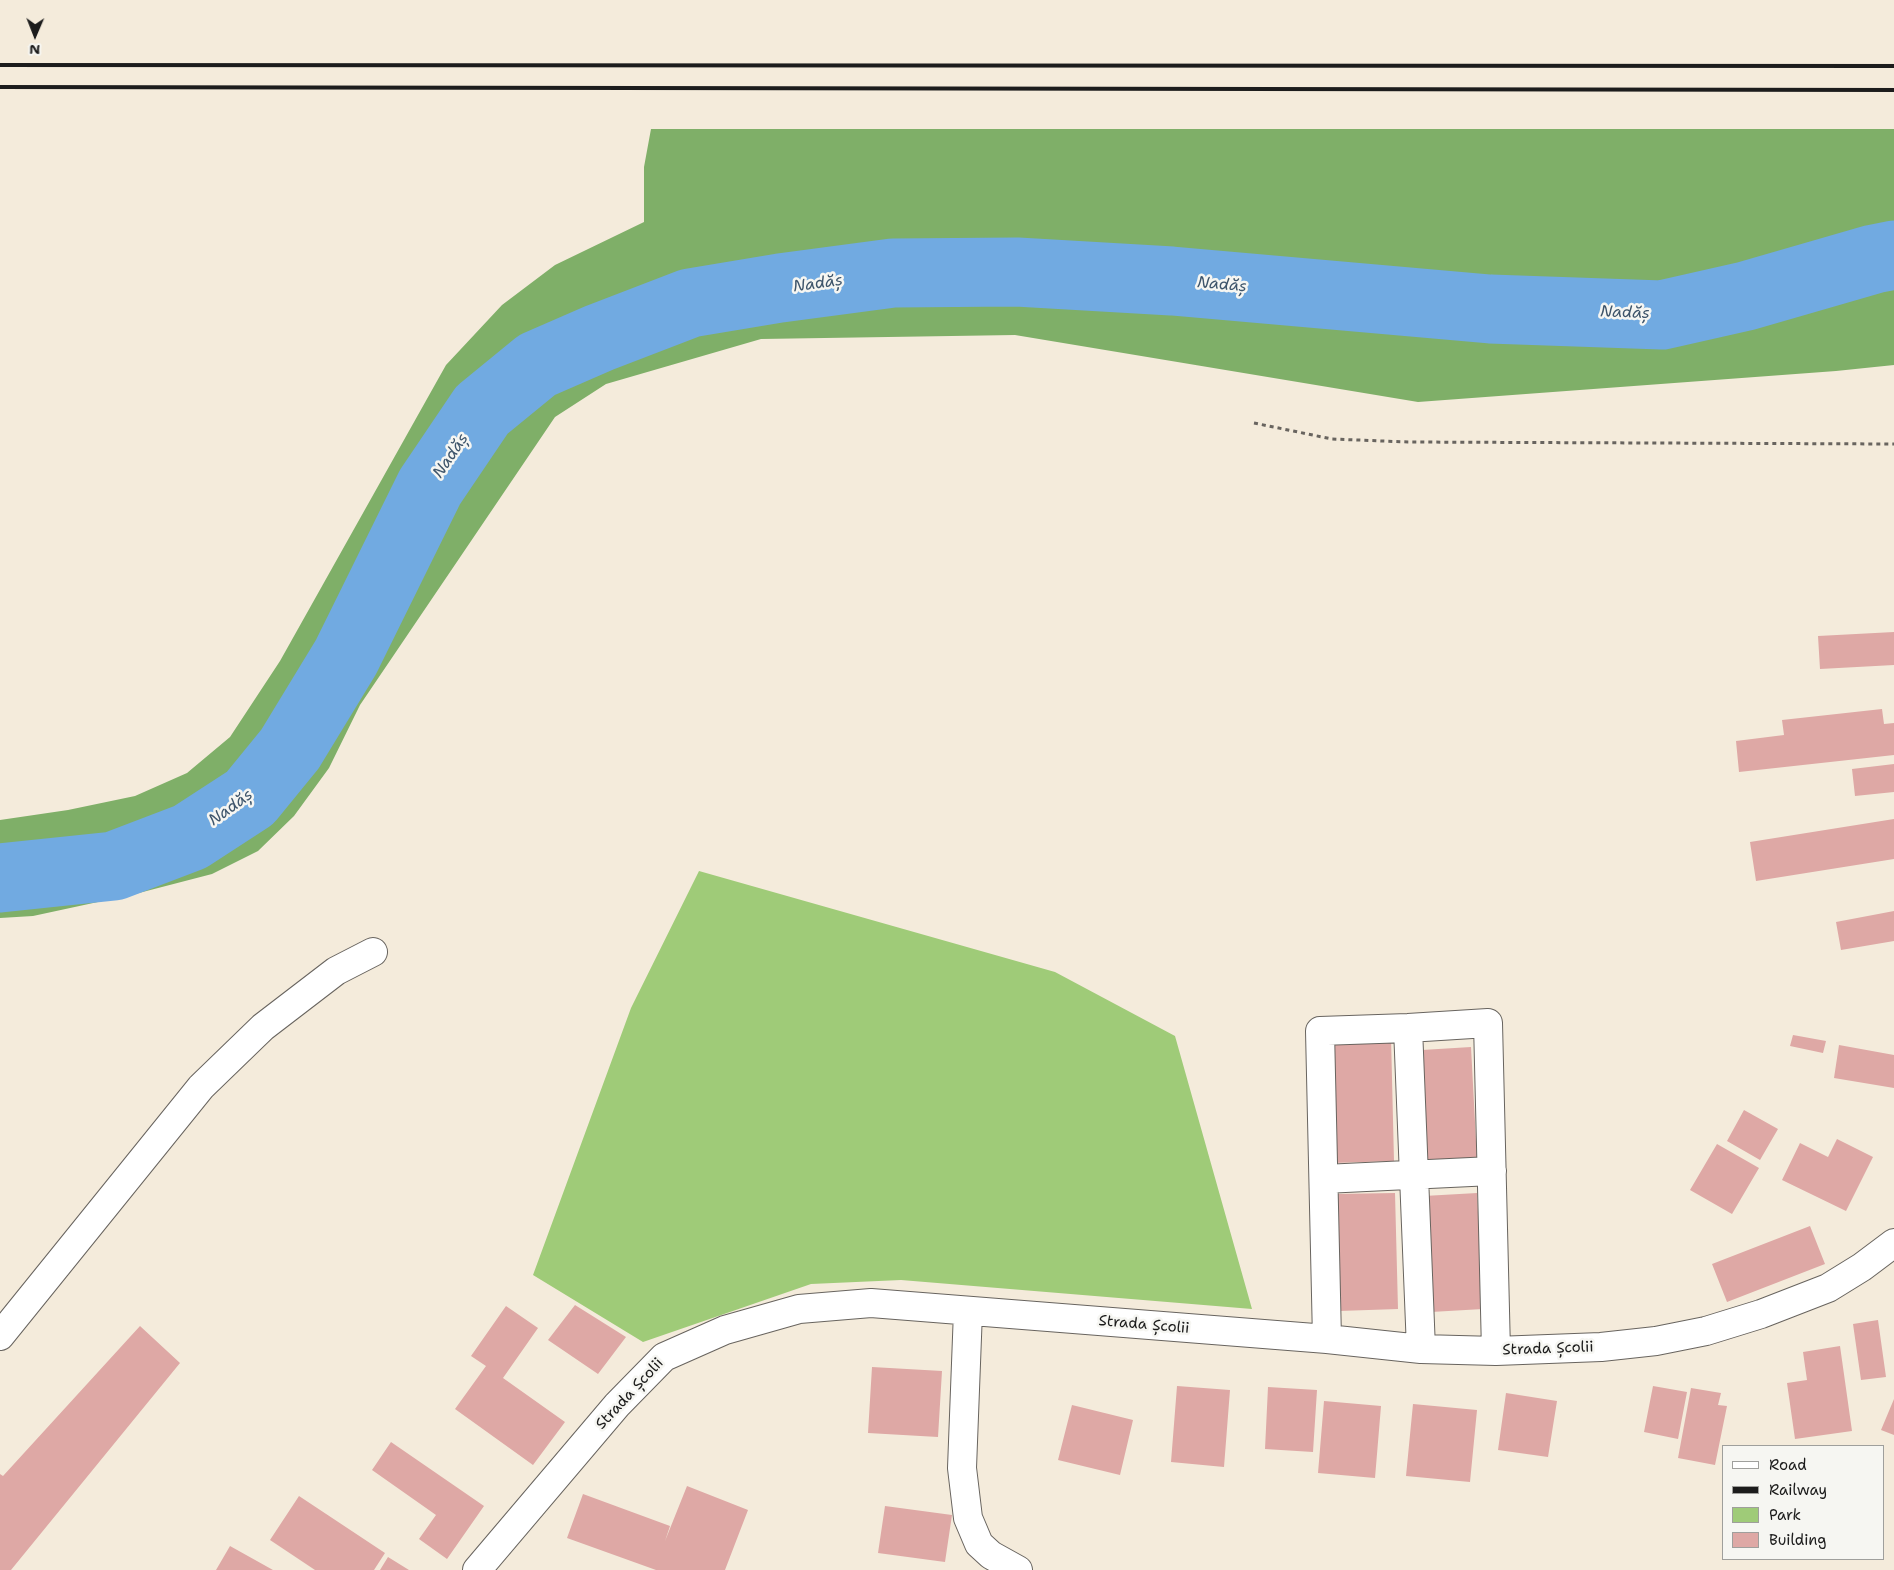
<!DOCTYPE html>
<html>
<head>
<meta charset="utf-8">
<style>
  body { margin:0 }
  #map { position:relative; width:1894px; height:1570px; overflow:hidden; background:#f4ebdb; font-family:"Shantell Sans",sans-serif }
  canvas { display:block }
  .legend { position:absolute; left:1722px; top:1445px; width:162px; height:115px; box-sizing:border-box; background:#f6f6f2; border:1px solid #9f9f9c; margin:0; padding:6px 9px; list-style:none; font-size:15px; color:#1c1c1c }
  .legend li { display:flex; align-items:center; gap:10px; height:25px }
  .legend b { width:25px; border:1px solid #9f9f9c }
  .north { position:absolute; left:10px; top:10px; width:50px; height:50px; -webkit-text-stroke:4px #f6f6f2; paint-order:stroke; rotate:181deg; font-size:14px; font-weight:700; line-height:20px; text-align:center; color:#1c1c1c }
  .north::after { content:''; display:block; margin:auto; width:18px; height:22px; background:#1c1c1c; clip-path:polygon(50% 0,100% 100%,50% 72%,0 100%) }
</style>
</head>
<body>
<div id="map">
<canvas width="1894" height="1570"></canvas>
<ul class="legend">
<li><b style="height:6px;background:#fff"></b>Road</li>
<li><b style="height:6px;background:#1c1c1c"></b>Railway</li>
<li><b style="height:14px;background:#9fcb78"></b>Park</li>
<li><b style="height:14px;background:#dea8a5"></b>Building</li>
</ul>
<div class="north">N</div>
</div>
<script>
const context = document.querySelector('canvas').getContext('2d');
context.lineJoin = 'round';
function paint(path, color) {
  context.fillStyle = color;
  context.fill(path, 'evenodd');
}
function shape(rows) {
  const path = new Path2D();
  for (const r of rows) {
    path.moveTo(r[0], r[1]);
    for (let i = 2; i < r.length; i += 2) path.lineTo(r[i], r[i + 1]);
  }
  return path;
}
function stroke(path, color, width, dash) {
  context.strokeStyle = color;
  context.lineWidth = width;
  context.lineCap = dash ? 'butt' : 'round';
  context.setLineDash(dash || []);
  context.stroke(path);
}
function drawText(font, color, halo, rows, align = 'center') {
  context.font = font + ' "Shantell Sans",sans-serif';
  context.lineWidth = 5;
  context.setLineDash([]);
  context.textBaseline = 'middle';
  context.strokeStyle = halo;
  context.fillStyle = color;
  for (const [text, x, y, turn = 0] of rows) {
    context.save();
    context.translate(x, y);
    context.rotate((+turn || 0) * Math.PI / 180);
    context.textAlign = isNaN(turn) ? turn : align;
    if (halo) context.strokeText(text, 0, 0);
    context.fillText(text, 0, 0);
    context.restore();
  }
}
const green = shape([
  [699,871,1055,972,1175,1036,1252,1309,901,1280,811,1284,643,1342,533,1275,631,1008]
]);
const forest = shape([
  [651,129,1894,129,1894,365,1836,371,1418,402,1015,335,761,339,606,384,555,417,360,705,329,768,294,816,258,851,212,874,135,894,33,916,0,918,0,820,68,810,135,796,187,773,230,737,280,661,446,365,502,305,555,265,644,222,644,167]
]);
const river = shape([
  [0,878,114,866,190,837,250,798,290,749,346,657,430,487,482,410,537,365,599,338,690,303,780,288,893,273,1017,272,1172,281,1490,309,1662,315,1746,296,1874,259,1894,255]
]);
const building = shape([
  [1894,632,1894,665,1820,669,1818,636],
  [1882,709,1884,724,1894,723,1894,755,1739,772,1736,741,1784,735,1782,720],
  [1894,764,1894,792,1855,796,1852,769],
  [1894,819,1894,859,1756,881,1750,842],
  [1894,911,1894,941,1841,950,1836,922],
  [1793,1035,1826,1041,1823,1053,1790,1046],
  [1391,1037,1394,1161,1333,1163,1330,1038],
  [1839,1045,1894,1055,1894,1088,1834,1078],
  [1471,1047,1477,1160,1428,1163,1422,1050],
  [1744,1110,1778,1129,1760,1160,1727,1141],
  [1837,1139,1873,1157,1846,1211,1782,1180,1800,1143,1828,1157],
  [1717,1144,1759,1168,1732,1214,1690,1190],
  [1395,1193,1398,1309,1339,1311,1336,1194],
  [1477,1193,1483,1309,1431,1312,1424,1196],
  [1810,1226,1825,1264,1727,1302,1712,1264],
  [575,1305,626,1337,598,1374,548,1340],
  [506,1306,538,1328,503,1378,565,1422,533,1465,455,1409,486,1366,471,1356],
  [1878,1320,1886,1377,1861,1380,1853,1324],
  [140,1326,180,1363,11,1570,0,1570,0,1474,3,1476],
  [1840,1346,1852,1431,1795,1439,1787,1383,1807,1380,1803,1352],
  [872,1367,942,1371,938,1437,868,1433],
  [1177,1386,1230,1390,1224,1467,1171,1462],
  [1653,1386,1687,1392,1678,1439,1644,1432],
  [1268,1387,1317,1390,1313,1452,1265,1449],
  [1691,1388,1721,1393,1718,1405,1727,1406,1715,1465,1678,1458],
  [1506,1393,1557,1401,1548,1457,1498,1450],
  [1894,1399,1894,1435,1881,1430],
  [1324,1401,1381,1406,1375,1478,1318,1473],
  [1413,1404,1477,1410,1470,1482,1406,1476],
  [1072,1405,1133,1420,1120,1475,1058,1460],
  [391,1442,484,1506,447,1559,419,1539,436,1515,372,1470],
  [687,1486,748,1510,725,1570,656,1570,567,1538,583,1494,670,1526,665,1541],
  [299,1496,385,1553,374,1570,315,1570,270,1540],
  [885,1506,952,1515,945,1562,878,1553],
  [230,1546,273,1570,216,1570],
  [388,1557,409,1570,380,1570]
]);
const path = shape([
  [1254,423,1332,439,1408,442,1894,444]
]);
const minor = shape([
  [1408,1028,1421,1349],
  [1324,1179,1492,1171],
  [968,1311,962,1468,968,1518,979,1544,991,1555,1018,1570],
  [0,1336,201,1087,263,1027,336,971,373,952],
  [1327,1339,1320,1031,1408,1028,1488,1023,1496,1351],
  [477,1570,617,1405,664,1357,725,1330,799,1309,871,1303,1327,1339,1421,1349,1496,1351,1601,1347,1656,1341,1706,1331,1761,1314,1828,1288,1862,1267,1894,1243]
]);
const rail = shape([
  [0,65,1894,66],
  [0,87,1894,90]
]);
const streetNames = [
  ["Strada Școlii",1144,1325,5],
  ["Strada Școlii",1548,1349,-2],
  ["Strada Școlii",630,1394,-47]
];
const waterNames = [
  ["Nadăș",818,284,-8],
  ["Nadăș",1222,285,5],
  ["Nadăș",1625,313,2],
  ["Nadăș",451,456,-56],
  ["Nadăș",231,808,-36]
];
paint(green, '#9fcb78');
paint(forest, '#7faf68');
stroke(river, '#71aae1', 69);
paint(building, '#dea8a5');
stroke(minor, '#68645f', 30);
stroke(path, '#68645f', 3, [4, 4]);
stroke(minor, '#fff', 28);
stroke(rail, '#1c1c1c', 4);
drawText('15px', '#1c1c1c', '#f6f6f2', streetNames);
drawText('italic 16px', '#3e556b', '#f6f6f2', waterNames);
</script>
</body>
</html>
